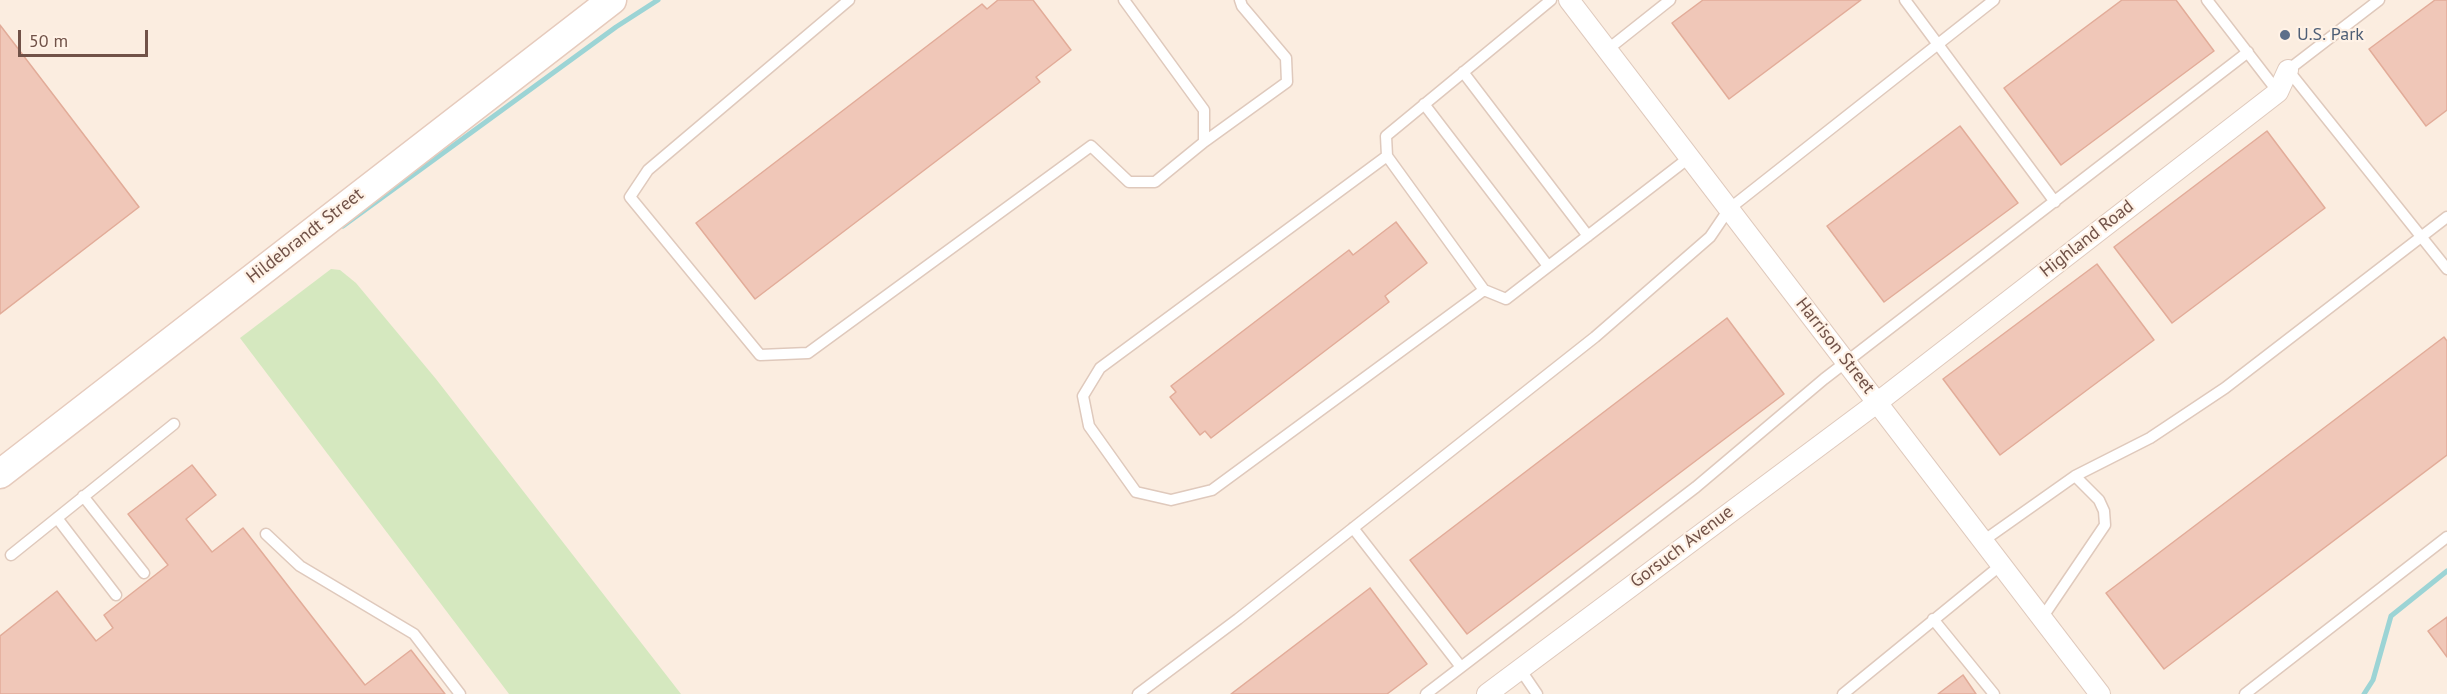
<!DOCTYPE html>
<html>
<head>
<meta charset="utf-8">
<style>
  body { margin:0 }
  #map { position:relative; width:2447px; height:694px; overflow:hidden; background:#fbede0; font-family:"PT Sans",sans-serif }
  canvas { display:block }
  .scale { position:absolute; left:18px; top:30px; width:130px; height:27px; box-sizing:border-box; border:3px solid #715248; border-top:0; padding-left:8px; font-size:18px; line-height:21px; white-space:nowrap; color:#715248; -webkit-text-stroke:4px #fff2e6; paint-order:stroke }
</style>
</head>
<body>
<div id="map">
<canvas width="2447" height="694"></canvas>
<div class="scale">50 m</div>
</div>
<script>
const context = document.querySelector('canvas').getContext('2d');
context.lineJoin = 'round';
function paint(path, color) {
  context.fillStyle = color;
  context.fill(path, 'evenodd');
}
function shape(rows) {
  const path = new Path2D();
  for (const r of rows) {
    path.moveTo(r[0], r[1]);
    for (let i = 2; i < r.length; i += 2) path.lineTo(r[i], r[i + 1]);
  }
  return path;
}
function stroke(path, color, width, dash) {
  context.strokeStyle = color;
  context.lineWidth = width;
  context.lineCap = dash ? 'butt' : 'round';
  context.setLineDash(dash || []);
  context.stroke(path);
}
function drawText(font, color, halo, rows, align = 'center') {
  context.font = font + ' "PT Sans",sans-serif';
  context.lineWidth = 4.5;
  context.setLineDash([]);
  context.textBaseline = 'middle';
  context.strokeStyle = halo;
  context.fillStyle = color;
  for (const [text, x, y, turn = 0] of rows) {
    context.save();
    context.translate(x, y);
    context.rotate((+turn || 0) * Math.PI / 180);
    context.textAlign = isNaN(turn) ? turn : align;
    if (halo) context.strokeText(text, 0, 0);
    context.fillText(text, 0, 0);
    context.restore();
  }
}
const green = shape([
  [331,269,340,270,356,283,436,379,681,694,509,694,240,338]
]);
const stream = shape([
  [343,226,616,27,658,0],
  [2364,694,2373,680,2391,616,2447,571]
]);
const building = shape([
  [998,0,1033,0,1071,50,1036,77,1040,82,755,299,696,223,982,4,987,9,998,0],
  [1703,0,1861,0,1729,99,1672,23,1703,0],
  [2122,0,2176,0,2214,51,2061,165,2004,88,2122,0],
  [2435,0,2447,0,2447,110,2426,126,2369,49,2435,0],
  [0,25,139,207,0,314,0,25],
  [1960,126,2018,203,1884,302,1827,226,1960,126],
  [2267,131,2325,208,2172,323,2114,247,2267,131],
  [1396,222,1427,263,1385,296,1389,302,1211,438,1205,431,1200,435,1170,397,1176,392,1171,386,1349,250,1353,255,1396,222],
  [2097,264,2154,340,2000,455,1943,379,2097,264],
  [1727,318,1784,394,1467,634,1410,560,1727,318],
  [2444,337,2447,341,2447,455,2164,669,2106,593,2444,337],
  [192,465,216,495,186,519,212,552,243,528,365,685,411,650,445,694,0,694,0,636,57,591,96,641,113,628,104,615,168,565,128,514,192,465],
  [1370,588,1427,664,1387,694,1231,694,1370,588],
  [2447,617,2447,657,2428,631,2447,617],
  [1963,675,1976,694,1938,694,1963,675]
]);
const lane = shape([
  [849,0,648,170,630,197,760,355,808,353,1091,146,1129,182,1155,182,1204,142,1204,110,1124,0],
  [1551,0,1386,136,1387,156,1484,290,1506,299,1690,157],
  [1905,0,2055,202],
  [2207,0,2278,92],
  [2379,0,2288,70,2447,269],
  [1607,50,1670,0],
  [1463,72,1588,236],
  [1424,104,1548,266],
  [1204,142,1287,82,1286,58,1242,6,1240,0],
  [1387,156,1100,368,1083,396,1089,426,1136,492,1171,500,1212,490,1484,290],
  [83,496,144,573],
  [57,518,116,595],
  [1353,528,1461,667],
  [266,534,300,566,414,634,460,694],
  [1983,541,2075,476,2150,438,2225,388,2447,217],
  [11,555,174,424],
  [2042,618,2105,525,2104,511,2099,500,2075,476],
  [1933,619,1994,694],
  [1520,669,1537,694],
  [1138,694,1238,619,1595,337,1710,237,1729,209,1994,0],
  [1426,694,1696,487,1824,379,2248,52],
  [1843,694,2001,565],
  [2245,694,2447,537]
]);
const street = shape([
  [1569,0,2100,694],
  [1487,694,1878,402,2278,92,2288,70]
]);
const secondary = shape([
  [0,474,612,0]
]);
const markers = [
  [2285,35,6,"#5c6f8a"]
];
const serviceNames = [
  ["U.S. Park",2297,35]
];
const streetNames = [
  ["Hildebrandt Street",305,236,-38],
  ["Highland Road",2087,239,-38],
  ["Harrison Street",1835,346,52],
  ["Gorsuch Avenue",1682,547,-37]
];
paint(green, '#d5e8bf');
stroke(stream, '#9cd4d5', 5);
paint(building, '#f0c7b8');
stroke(building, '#e2ac99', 1.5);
stroke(lane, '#dfc9bc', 13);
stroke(street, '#dfc9bc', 22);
stroke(secondary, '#e6cbbd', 31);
stroke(lane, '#fff', 10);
stroke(street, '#fff', 20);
stroke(secondary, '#fff', 28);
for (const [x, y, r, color] of markers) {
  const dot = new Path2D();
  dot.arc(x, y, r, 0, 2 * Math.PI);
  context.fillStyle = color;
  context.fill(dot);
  stroke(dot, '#fff2e6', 2);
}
drawText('18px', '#4e5e75', '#fff2e6', serviceNames, 'left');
drawText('18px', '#715248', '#fff2e6', streetNames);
</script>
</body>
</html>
